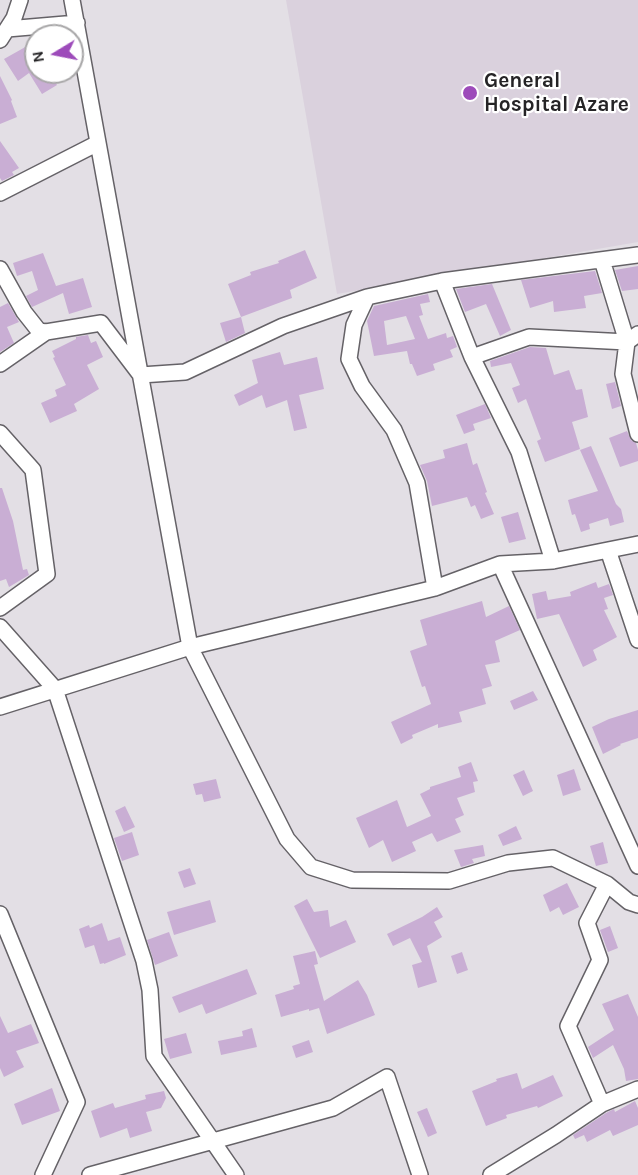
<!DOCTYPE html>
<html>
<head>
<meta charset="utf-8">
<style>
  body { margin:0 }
  #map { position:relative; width:638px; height:1175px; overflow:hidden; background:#e3dfe5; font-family:Karla,sans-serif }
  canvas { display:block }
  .north { position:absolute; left:24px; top:24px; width:60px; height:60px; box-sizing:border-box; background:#fff; border:2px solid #a8a7a8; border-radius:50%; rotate:260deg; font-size:16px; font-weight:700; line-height:24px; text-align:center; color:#252426 }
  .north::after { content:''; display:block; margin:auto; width:21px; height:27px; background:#9d4bba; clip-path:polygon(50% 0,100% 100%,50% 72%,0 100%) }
</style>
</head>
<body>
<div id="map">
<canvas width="638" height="1175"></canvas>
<div class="north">N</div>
</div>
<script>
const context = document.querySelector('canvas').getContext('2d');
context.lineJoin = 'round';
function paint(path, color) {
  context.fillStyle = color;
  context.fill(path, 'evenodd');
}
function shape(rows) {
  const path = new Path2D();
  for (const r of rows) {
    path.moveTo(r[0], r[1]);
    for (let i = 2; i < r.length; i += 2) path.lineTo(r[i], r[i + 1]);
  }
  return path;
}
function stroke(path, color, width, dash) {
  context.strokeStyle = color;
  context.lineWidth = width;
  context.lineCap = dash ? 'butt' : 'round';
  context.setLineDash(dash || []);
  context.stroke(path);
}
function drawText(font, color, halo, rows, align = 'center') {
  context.font = font + ' Karla,sans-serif';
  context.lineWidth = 4.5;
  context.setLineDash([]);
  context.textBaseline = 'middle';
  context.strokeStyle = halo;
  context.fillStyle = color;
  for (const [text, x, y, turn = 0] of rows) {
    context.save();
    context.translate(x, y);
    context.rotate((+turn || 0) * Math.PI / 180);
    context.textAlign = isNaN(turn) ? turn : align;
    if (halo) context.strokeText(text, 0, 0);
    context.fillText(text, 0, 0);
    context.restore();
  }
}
const built = shape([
  [286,0,638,0,638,242,337,294]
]);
const building = shape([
  [36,41,36,72,49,72,57,85,42,94,29,73,18,81,4,59],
  [0,76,12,100,11,101,17,117,0,124],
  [0,141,19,168,12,172,14,175,2,181,0,178],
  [305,250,317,278,290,290,292,298,241,317,228,284,251,275,250,272,279,263,278,261],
  [43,253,56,286,83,278,92,307,69,314,63,293,32,307,26,296,38,290,32,271,17,276,13,263],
  [638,266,638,289,622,291,615,270],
  [595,271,602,293,584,296,586,308,554,312,553,301,530,308,521,280],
  [492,284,511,330,500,336,486,304,465,312,456,289],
  [428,294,430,302,420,304,423,315,419,316,428,339,446,333,447,338,453,336,457,347,450,350,453,357,433,364,435,370,417,376,412,364,410,364,407,351,374,356,367,321,374,306],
  [406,316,415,339,387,345,384,321],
  [8,303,19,322,7,327,14,343,0,352,0,307],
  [241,317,245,333,226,342,220,323],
  [88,335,91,343,96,341,103,357,87,365,99,389,74,404,77,411,50,423,41,403,57,396,55,390,66,385,53,358,55,357,52,351,76,339,76,337],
  [530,347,546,348,554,375,569,370,576,390,582,389,588,417,572,422,580,449,545,462,537,441,541,439,526,399,518,403,512,388,520,385,511,363,491,367,490,361],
  [280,352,284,365,317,357,324,389,299,395,307,428,294,431,287,400,266,408,262,395,239,406,234,395,258,383,252,360],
  [615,382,621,406,612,409,606,384],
  [485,404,491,418,473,424,475,430,464,434,456,415],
  [627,431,631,440,636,443,638,450,638,461,620,467,609,438],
  [467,443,473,465,477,463,487,492,485,493,494,514,481,519,475,505,471,507,467,497,432,506,427,481,420,465,445,458,443,450],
  [591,446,616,504,621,509,624,522,610,526,608,518,589,524,590,529,581,532,575,514,572,515,568,500,598,491,580,450],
  [0,488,2,488,13,521,23,570,27,569,29,575,9,587,6,579,0,581],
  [518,512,526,539,509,543,501,517],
  [596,582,598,588,609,584,613,595,604,598,608,609,604,610,617,637,593,650,597,660,583,667,559,614,537,619,532,594,546,591,548,600,571,596,570,592],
  [482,601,486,617,509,606,520,630,495,641,500,662,485,665,492,686,482,689,486,704,459,712,462,722,438,728,438,724,412,735,413,738,401,744,391,722,431,704,425,686,422,687,410,651,427,645,420,620],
  [533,691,538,700,514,710,510,701],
  [638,710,638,738,620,744,621,745,603,754,592,727,609,719],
  [471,762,478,781,473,782,475,792,457,798,464,815,455,819,461,832,437,842,432,833,412,842,416,851,392,862,383,840,369,848,356,818,397,800,407,827,431,816,420,794,430,789,430,787,461,777,458,767],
  [574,769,581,790,563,796,557,775],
  [524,770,533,791,523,796,513,775],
  [216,779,221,798,204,802,202,794,196,795,193,784],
  [125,806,135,827,124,832,115,811],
  [516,826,522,839,503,846,498,835],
  [132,832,139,855,122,861,114,838],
  [603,842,608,863,596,866,590,846],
  [483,845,485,856,472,859,474,863,461,867,454,850],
  [190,868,196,884,184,888,178,872],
  [567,883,579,907,563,915,559,907,550,912,543,895],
  [307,899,314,912,328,910,330,927,346,920,356,942,320,958,294,906],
  [210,900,216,922,174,935,167,912],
  [437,907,443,917,434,922,442,937,427,946,437,982,418,988,412,965,422,962,410,938,393,946,387,934,422,917],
  [102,923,108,941,120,937,126,955,104,964,104,963,100,964,94,945,85,948,79,929,89,925,90,928],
  [610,926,618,948,608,952,600,930],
  [169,932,178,956,155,965,147,940],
  [315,951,318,964,314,965,324,1001,358,980,367,995,375,1015,327,1034,319,1008,309,1011,309,1009,281,1017,275,995,294,989,293,986,300,984,293,956],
  [462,952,468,970,457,974,451,956],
  [247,969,257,994,206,1014,202,1004,179,1013,172,997],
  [628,994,638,1017,638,1079,626,1081,624,1069,613,1045,593,1058,588,1047,614,1030,602,1004],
  [0,1016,8,1033,31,1024,39,1043,16,1051,24,1067,4,1077,0,1068],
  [252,1028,257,1047,221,1055,218,1041,243,1036,242,1031],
  [186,1033,192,1053,170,1059,164,1039],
  [309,1040,313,1052,296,1058,292,1046],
  [517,1073,522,1089,553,1075,563,1096,538,1108,537,1106,506,1115,507,1118,486,1126,472,1091,497,1081,496,1079],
  [52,1088,60,1111,22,1125,14,1104],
  [164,1091,166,1098,161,1108,146,1112,152,1131,130,1138,127,1128,100,1138,91,1111,113,1103,115,1108,146,1099,145,1095],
  [635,1101,638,1108,638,1125,613,1136,610,1130,587,1142,584,1135,575,1139,573,1135,606,1113,614,1109,615,1112],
  [427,1108,437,1133,428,1137,417,1112]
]);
const minor = shape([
  [72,0,190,647,287,839,311,867,352,880,449,881,508,863,553,858,607,884,629,902,638,905],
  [7,29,77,23],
  [0,40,14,18,20,0],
  [0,193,98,143],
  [0,269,24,312,39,331,46,332],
  [442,281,472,357,519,452,553,561],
  [367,297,354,325,349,359,362,386,394,430,417,483,435,588],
  [638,334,627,342,623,374,638,434],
  [472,357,529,337,627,342,602,260],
  [0,364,46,332,101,323,139,373],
  [141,375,185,372,283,326,367,297,442,281,638,255],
  [0,433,33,470,47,574,0,608],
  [608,550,638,640],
  [500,564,638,866],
  [0,627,55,689,144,961,150,990,154,1056,236,1175],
  [0,707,190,647,435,588,500,564,553,561,638,544],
  [0,914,77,1102,43,1175],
  [602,1104,638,1089],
  [90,1175,333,1108,387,1077,420,1175],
  [491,1175,556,1135,602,1104,568,1026,600,960,587,923,607,884]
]);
const markers = [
  [470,93,8,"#9d4bba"]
];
const poiNames = [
  ["General",484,81],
  ["Hospital Azare",484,105]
];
paint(built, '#dad1dd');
paint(building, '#c9aed4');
stroke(minor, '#656267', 18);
stroke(minor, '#fff', 15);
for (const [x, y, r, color] of markers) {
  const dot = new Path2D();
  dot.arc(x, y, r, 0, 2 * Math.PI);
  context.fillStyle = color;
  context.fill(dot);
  stroke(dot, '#fff', 2);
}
drawText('bold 21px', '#252426', '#fff', poiNames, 'left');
</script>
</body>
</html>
